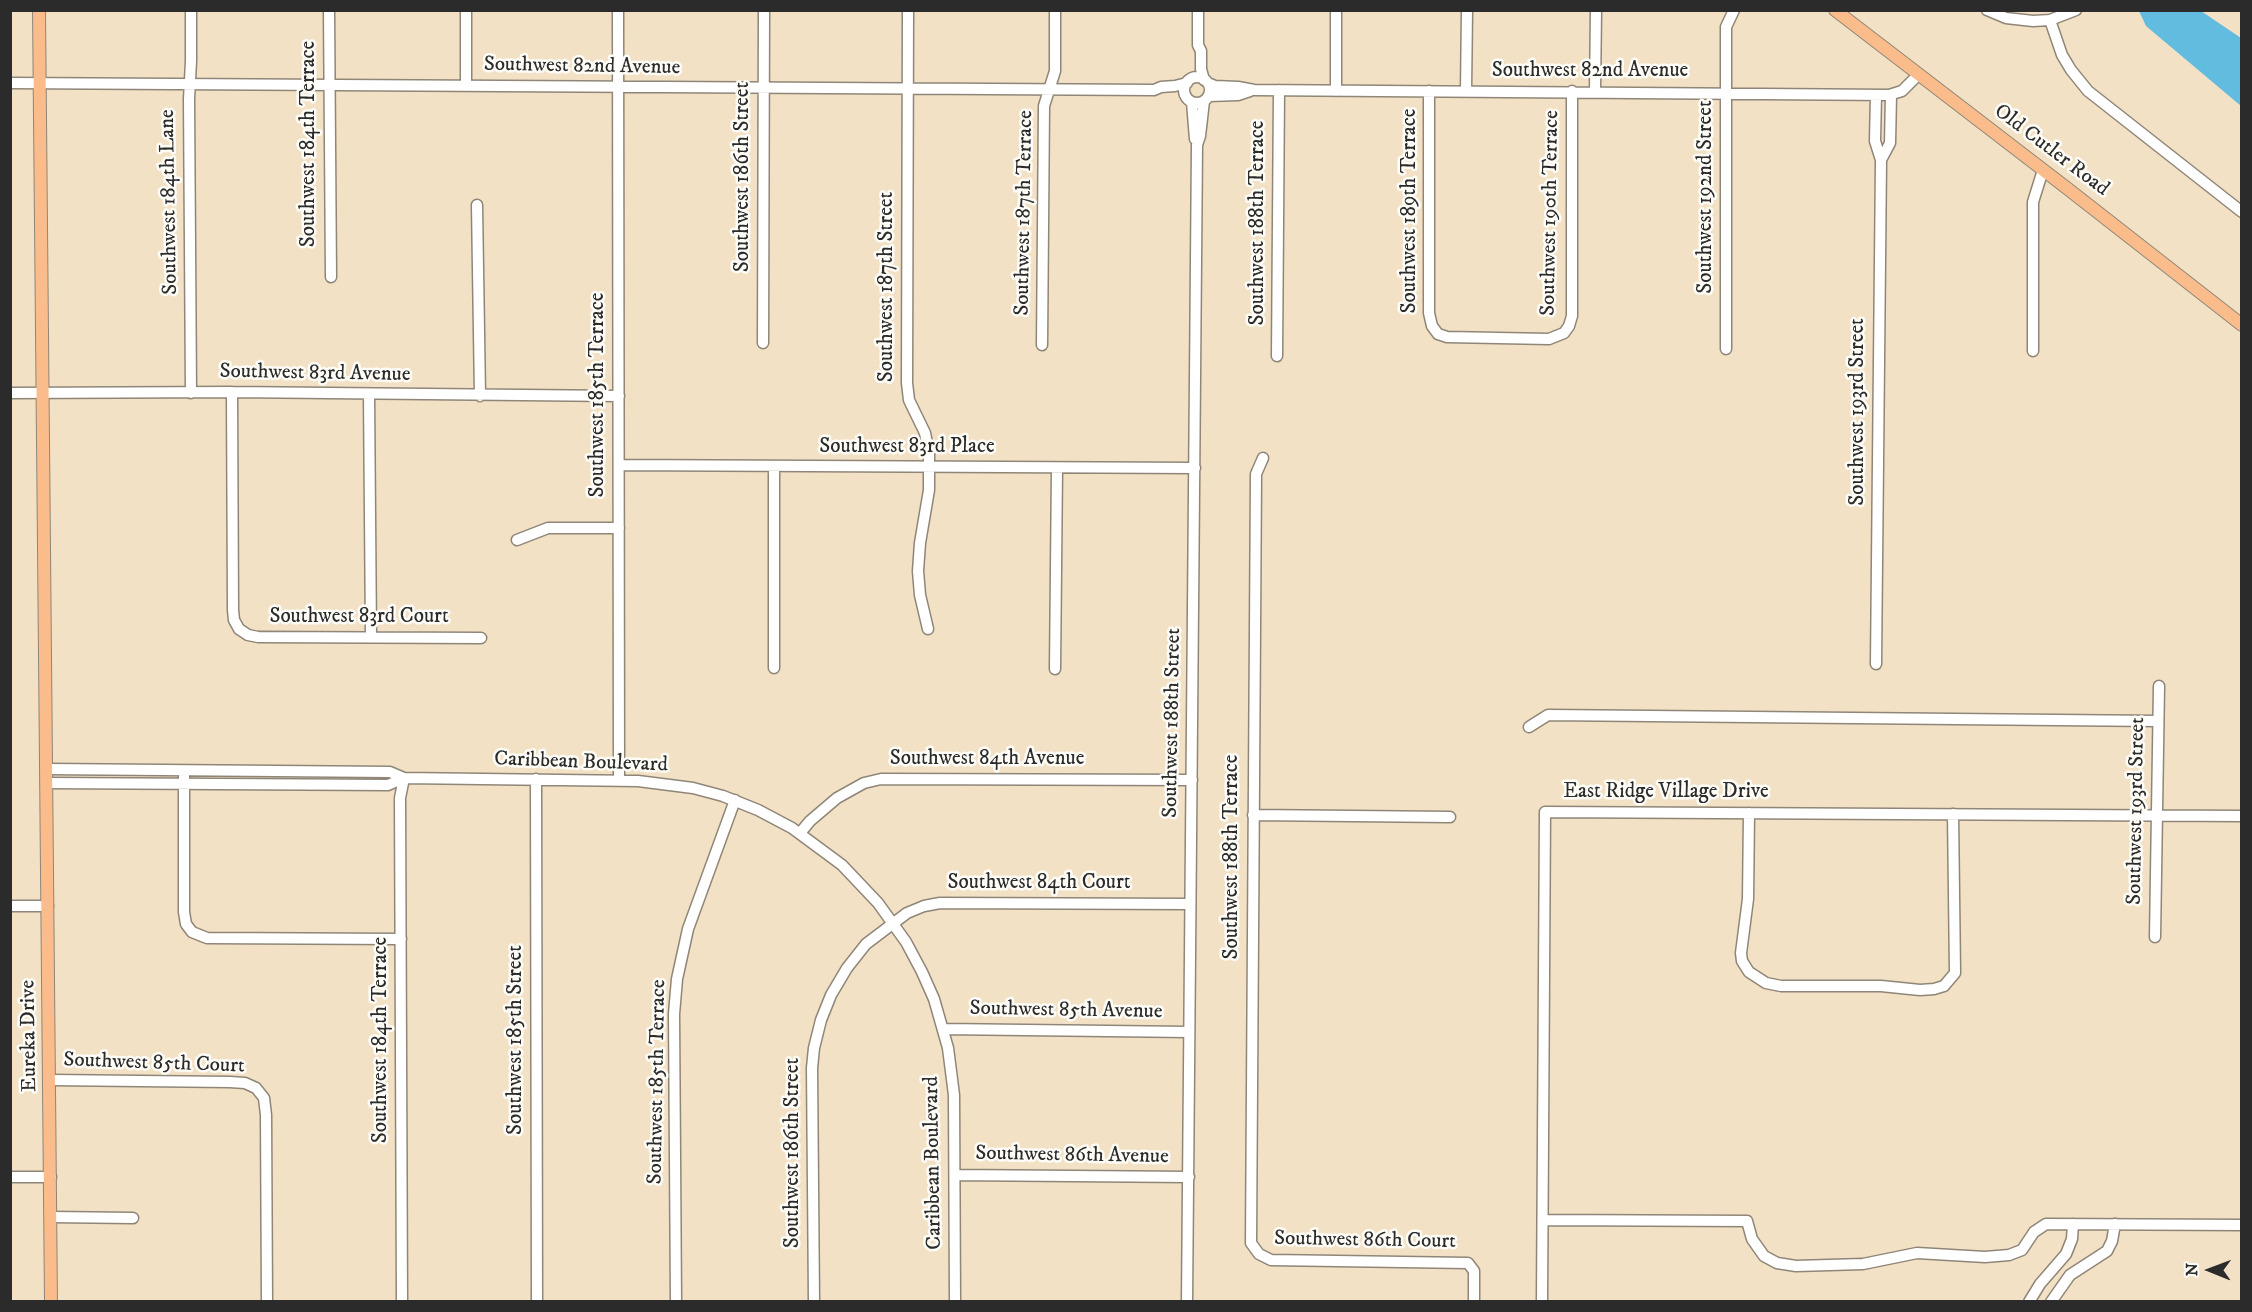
<!DOCTYPE html>
<html>
<head>
<meta charset="utf-8">
<style>
  body { margin:0 }
  #map { position:relative; width:2252px; height:1312px; overflow:hidden; background:#f3e1c6; font-family:"IM FELL DW Pica",serif }
  canvas { display:block }
  .frame { position:absolute; inset:0; border:12px solid #2b2b2b; pointer-events:none }
  .north { position:absolute; left:2180px; top:1240px; width:60px; height:60px; -webkit-text-stroke:4px #fdfcf7; paint-order:stroke; rotate:271deg; font-size:16px; font-weight:700; line-height:24px; text-align:center; color:#2b2b2b }
  .north::after { content:''; display:block; margin:auto; width:21px; height:27px; background:#2b2b2b; clip-path:polygon(50% 0,100% 100%,50% 72%,0 100%) }
</style>
</head>
<body>
<div id="map">
<canvas width="2252" height="1312"></canvas>
<div class="frame"></div>
<div class="north">N</div>
</div>
<script>
const context = document.querySelector('canvas').getContext('2d');
context.lineJoin = 'round';
function paint(path, color) {
  context.fillStyle = color;
  context.fill(path, 'evenodd');
}
function shape(rows) {
  const path = new Path2D();
  for (const r of rows) {
    if (r.length === 3) {
      path.moveTo(r[0] + r[2], r[1]);
      path.arc(r[0], r[1], r[2], 0, 2 * Math.PI);
      continue;
    }
    path.moveTo(r[0], r[1]);
    for (let i = 2; i < r.length; i += 2) path.lineTo(r[i], r[i + 1]);
  }
  return path;
}
function stroke(path, color, width, dash) {
  context.strokeStyle = color;
  context.lineWidth = width;
  context.lineCap = dash ? 'butt' : 'round';
  context.setLineDash(dash || []);
  context.stroke(path);
}
function drawText(font, color, halo, rows, align = 'center') {
  context.font = font + ' "IM FELL DW Pica",serif';
  context.lineWidth = 5;
  context.setLineDash([]);
  context.textBaseline = 'middle';
  context.strokeStyle = halo;
  context.fillStyle = color;
  for (const [text, x, y, turn = 0] of rows) {
    context.save();
    context.translate(x, y);
    context.rotate((+turn || 0) * Math.PI / 180);
    context.textAlign = isNaN(turn) ? turn : align;
    if (halo) context.strokeText(text, 0, 0);
    context.fillText(text, 0, 0);
    context.restore();
  }
}
const water = shape([
  [2139,11,2201,11,2241,38,2241,106,2146,26]
]);
const minor = shape([
  [191,10,191,61,189,99,191,393],
  [329,10,331,277],
  [466,10,466,85],
  [618,10,619,780],
  [908,10,907,383,909,400,925,433,929,453,929,490,920,543,918,571,920,595,928,629],
  [1198,10,1198,45,1201,51,1201,69,1204,80],
  [1987,10,2006,18,2033,21,2050,20,2076,10],
  [2050,20,2062,55,2071,70,2088,91,2242,212],
  [1197,90,13],
  [10,83,1154,90,1161,87,1175,86,1187,83],
  [1208,83,1215,86,1238,87,1254,90,1889,95,1902,91,1918,75],
  [1336,91,1336,10],
  [1429,91,1429,313,1432,326,1438,334,1447,337,1549,339,1564,333,1569,326,1572,316,1572,91],
  [1466,91,1467,10],
  [1595,91,1596,10],
  [1876,95,1875,141,1881,160,1876,664],
  [1209,96,1238,95,1250,91],
  [1192,102,1195,139],
  [1881,160,1890,143,1891,95],
  [477,205,480,396],
  [763,343,764,10],
  [1042,345,1044,106,1055,71,1055,10],
  [1726,349,1726,27,1734,10],
  [2033,351,2033,202,2043,170],
  [1277,356,1279,90],
  [232,392,233,610,234,620,239,629,248,635,258,637,481,638],
  [10,393,232,392,619,396],
  [369,394,371,637],
  [1263,458,1256,474,1251,1243,1259,1254,1271,1260,1468,1263,1474,1271,1474,1302],
  [619,465,1195,468],
  [774,466,774,668],
  [517,540,548,528,619,528],
  [1055,669,1057,468],
  [1529,727,1548,715,2158,721],
  [47,769,390,772,404,778],
  [184,771,184,912,186,924,192,932,207,938,401,939],
  [536,779,537,1302],
  [46,783,388,785,404,778,638,781,693,788,723,796,758,810,792,828,842,865,878,903,906,942,922,972,934,999,948,1048,954,1095,955,1302],
  [1749,813,1748,899,1741,953,1742,961,1749,972,1766,983,1781,986,1881,986,1920,990,1934,989,1944,986,1955,973,1953,814],
  [1253,815,1450,817],
  [800,833,810,821,837,798,864,783,881,779,1192,780],
  [10,906,48,906],
  [2155,937,2159,686],
  [943,1029,1189,1032],
  [50,1080,230,1082,245,1083,256,1088,264,1098,266,1115,267,1302],
  [955,1175,1189,1177],
  [10,1177,51,1177],
  [51,1217,133,1218],
  [1543,1220,1747,1221,1752,1239,1764,1256,1777,1263,1796,1266,1863,1264,1917,1253,1985,1257,2009,1255,2022,1250,2034,1232,2046,1224,2242,1225],
  [402,1302,400,798,404,778],
  [676,1302,674,1014,677,979,688,929,735,800],
  [814,1302,812,1068,814,1048,821,1020,831,995,847,968,866,944,907,913,924,906,940,903,1190,904],
  [1187,1302,1197,145,1200,136,1204,101],
  [1542,1302,1545,812,2242,816],
  [2029,1302,2040,1284,2066,1254,2072,1239,2073,1224],
  [2051,1302,2070,1275,2107,1251,2112,1241,2115,1224]
]);
const major = shape([
  [39,10,51,1302],
  [1835,10,2068,189,2242,325]
]);
const streetNames = [
  ["Southwest 82nd Avenue",582,67,1],
  ["Southwest 82nd Avenue",1590,72],
  ["Southwest 184th Terrace",310,144,-90],
  ["Old Cutler Road",2051,151,37],
  ["Southwest 186th Street",744,177,-90],
  ["Southwest 192nd Street",1707,197,-90],
  ["Southwest 184th Lane",170,202,-91],
  ["Southwest 189th Terrace",1411,211,-90],
  ["Southwest 187th Terrace",1025,213,-89],
  ["Southwest 190th Terrace",1551,213,-89],
  ["Southwest 188th Terrace",1259,223,-90],
  ["Southwest 187th Street",888,287,-90],
  ["Southwest 83rd Avenue",315,374,1],
  ["Southwest 185th Terrace",599,395,-90],
  ["Southwest 193rd Street",1859,412,-90],
  ["Southwest 83rd Place",907,448],
  ["Southwest 83rd Court",359,618],
  ["Southwest 188th Street",1173,723,-89],
  ["Southwest 84th Avenue",987,760],
  ["Caribbean Boulevard",581,763,2],
  ["East Ridge Village Drive",1666,793],
  ["Southwest 193rd Street",2137,811,-89],
  ["Southwest 188th Terrace",1233,857,-90],
  ["Southwest 84th Court",1039,884],
  ["Southwest 85th Avenue",1066,1011,1],
  ["Eureka Drive",30,1036,-91],
  ["Southwest 184th Terrace",382,1040,-90],
  ["Southwest 185th Street",517,1040,-90],
  ["Southwest 85th Court",154,1064,2],
  ["Southwest 185th Terrace",658,1082,-89],
  ["Southwest 186th Street",794,1153,-90],
  ["Southwest 86th Avenue",1072,1156,1],
  ["Caribbean Boulevard",934,1163,-91],
  ["Southwest 86th Court",1365,1241,1]
];
paint(water, '#62bcdf');
stroke(minor, '#8f8678', 13);
stroke(major, '#8f8678', 14);
stroke(minor, '#fff', 10);
stroke(major, '#fabc8b', 12);
drawText('21px', '#2b2b2b', '#fdfcf7', streetNames);
</script>
</body>
</html>
